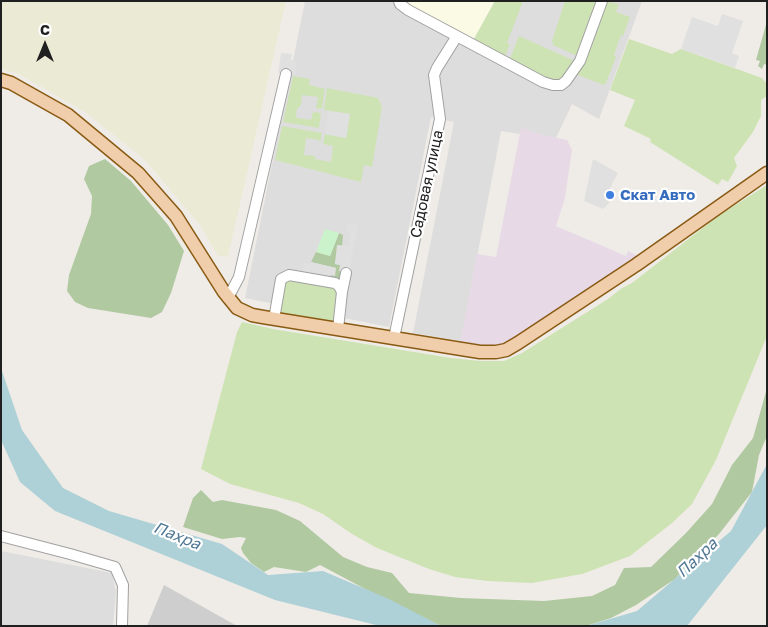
<!DOCTYPE html>
<html>
<head>
<meta charset="utf-8">
<style>
  body { margin:0 }
  #map { position:relative; width:768px; height:627px; overflow:hidden; background:#efece7; font-family:"Golos Text",sans-serif }
  canvas { display:block }
  .frame { position:absolute; inset:0; border:2px solid #202020; pointer-events:none }
  .north { position:absolute; left:20px; top:20px; width:50px; height:50px; -webkit-text-stroke:4px #fff; paint-order:stroke; rotate:0deg; font-size:14px; font-weight:700; line-height:20px; text-align:center; color:#202020 }
  .north::after { content:''; display:block; margin:auto; width:18px; height:22px; background:#202020; clip-path:polygon(50% 0,100% 100%,50% 72%,0 100%) }
</style>
</head>
<body>
<div id="map">
<canvas width="768" height="627"></canvas>
<div class="frame"></div>
<div class="north">С</div>
</div>
<script>
const context = document.querySelector('canvas').getContext('2d');
context.lineJoin = 'round';
function paint(path, color) {
  context.fillStyle = color;
  context.fill(path, 'evenodd');
}
function shape(rows) {
  const path = new Path2D();
  for (const r of rows) {
    path.moveTo(r[0], r[1]);
    for (let i = 2; i < r.length; i += 2) path.lineTo(r[i], r[i + 1]);
  }
  return path;
}
function stroke(path, color, width, dash) {
  context.strokeStyle = color;
  context.lineWidth = width;
  context.lineCap = dash ? 'butt' : 'round';
  context.setLineDash(dash || []);
  context.stroke(path);
}
function drawText(font, color, halo, rows, align = 'center') {
  context.font = font + ' "Golos Text",sans-serif';
  context.lineWidth = 4.5;
  context.setLineDash([]);
  context.textBaseline = 'middle';
  context.strokeStyle = halo;
  context.fillStyle = color;
  for (const [text, x, y, turn = 0] of rows) {
    context.save();
    context.translate(x, y);
    context.rotate((+turn || 0) * Math.PI / 180);
    context.textAlign = isNaN(turn) ? turn : align;
    if (halo) context.strokeText(text, 0, 0);
    context.fillText(text, 0, 0);
    context.restore();
  }
}
const residential = shape([
  [305,1,642,1,599,119,572,104,555,140,501,131,461,341,413,333,454,122,431,117,389,327,245,298],
  [1,551,112,573,116,591,113,626,1,626]
]);
const industrial = shape([
  [521,128,542,135,567,140,572,150,565,198,556,226,626,256,628,251,636,255,634,261,506,350,459,349,477,254,496,257]
]);
const education = shape([
  [403,1,495,1,474,39]
]);
const religious = shape([
  [164,585,237,626,147,626]
]);
const farmland = shape([
  [1,1,286,1,228,257,218,256,200,225,145,160,85,112,19,74,1,69]
]);
const grass = shape([
  [495,1,523,1,507,43,510,44,505,56,474,39],
  [565,1,599,1,580,54,575,55,553,45,552,41],
  [604,1,619,4,616,12,630,17,623,36,621,35,614,55,616,57,606,83,604,85,578,75,577,72],
  [519,36,575,61,563,79,554,82,510,58],
  [629,39,672,54,681,49,762,78,767,84,767,96,761,100,761,116,753,132,734,158,737,166,728,182,722,179,718,185,650,142,651,139,624,126,635,100,610,90],
  [293,76,310,79,309,85,325,89,322,109,316,108,318,97,302,95,301,105,297,109,296,116,297,118,311,120,313,112,321,113,319,128,283,122],
  [327,88,378,98,382,107,372,167,364,165,361,182,275,160,282,126,322,133,320,143,319,140,306,138,304,155,315,156,315,159,331,162,333,146,323,144,325,134,346,138,350,114,324,110],
  [767,185,767,336,716,460,692,504,672,523,630,556,582,574,532,583,488,581,455,577,429,569,377,548,352,534,323,514,299,503,230,484,201,469,237,332,242,322,273,329,451,358,481,361,504,361,522,353,608,299,622,288,632,283,718,216],
  [284,277,339,286,336,319,333,323,280,314]
]);
const forest = shape([
  [767,21,767,65,764,64,762,69,758,66,760,61,756,60],
  [105,159,131,181,168,225,184,251,171,293,162,312,151,318,88,308,75,302,67,291,69,275,91,214,92,196,84,179,89,166],
  [339,233,343,235,342,246,338,245,335,264,340,265,343,272,342,280,330,277,336,268,311,262,316,252,330,256],
  [767,388,767,436,759,455,752,492,719,534,675,579,636,605,611,618,586,626,441,626,369,591,320,565,306,572,274,567,264,572,251,563,243,553,241,548,246,538,240,537,222,539,183,527,193,498,201,490,213,502,222,500,276,510,300,521,343,557,367,567,392,573,409,593,461,598,544,601,592,596,615,585,624,568,651,567,686,533,712,504,732,465,753,438]
]);
const park = shape([
  [325,229,339,233,330,256,316,252]
]);
const parking = shape([
  [722,14,743,21,732,53,739,56,735,68,681,49,692,17,718,26],
  [281,53,292,54,291,60,297,61,295,75,278,73],
  [329,111,350,114,346,138,325,134],
  [593,159,618,173,612,184,606,200,610,202,603,209,584,201],
  [349,224,358,225,349,273,339,271,340,265,335,264,337,245,349,246,350,235,346,230],
  [311,262,336,268,335,276,330,275,330,277,342,280,339,286,283,274,291,270,302,270,305,263,310,264]
]);
const water = shape([
  [1,368,22,430,63,488,109,511,222,544,268,575,323,571,389,599,441,626,380,626,275,600,55,511,20,482,1,440],
  [767,464,767,525,687,626,586,626,637,611,731,531]
]);
const minor = shape([
  [399,1,400,4,408,10,543,82,553,85,561,85,566,81,580,61,602,1],
  [228,298,239,277,286,74],
  [274,319,281,279,289,275,335,283,339,286,342,292],
  [338,329,342,292,346,273],
  [394,338,440,119,434,75,437,68,457,36],
  [1,536,70,554,115,567,123,585,122,626]
]);
const major = shape([
  [1,80,11,83,68,115,138,173,176,216,224,292,237,308,252,315,263,317,480,352,496,352,506,350,518,343,636,265,767,173]
]);
const markers = [
  [610,195,5,"#3f7fe0"]
];
const streetNames = [
  ["Садовая улица",427,184,-78]
];
const shopNames = [
  ["Скат Авто",620,195]
];
const waterNames = [
  ["Пахра",177,536,22],
  ["Пахра",697,558,-43]
];
paint(residential, '#dedddd');
paint(industrial, '#e7dae6');
paint(education, '#fbfae4');
paint(religious, '#cecece');
paint(farmland, '#ebebd5');
paint(grass, '#cee3b4');
paint(forest, '#b0c9a1');
paint(park, '#cbf3cb');
paint(parking, '#e0e0e0');
paint(water, '#aed0d7');
stroke(minor, '#a1a1a1', 12);
stroke(major, '#895a13', 15);
stroke(minor, '#fff', 10);
stroke(major, '#f1ceab', 12);
for (const [x, y, r, color] of markers) {
  const dot = new Path2D();
  dot.arc(x, y, r, 0, 2 * Math.PI);
  context.fillStyle = color;
  context.fill(dot);
  stroke(dot, '#fff', 2);
}
drawText('15px', '#202020', '#fff', streetNames);
drawText('bold 15px', '#366cbe', '#fff', shopNames, 'left');
drawText('italic 16px', '#517895', '#fff', waterNames);
</script>
</body>
</html>
